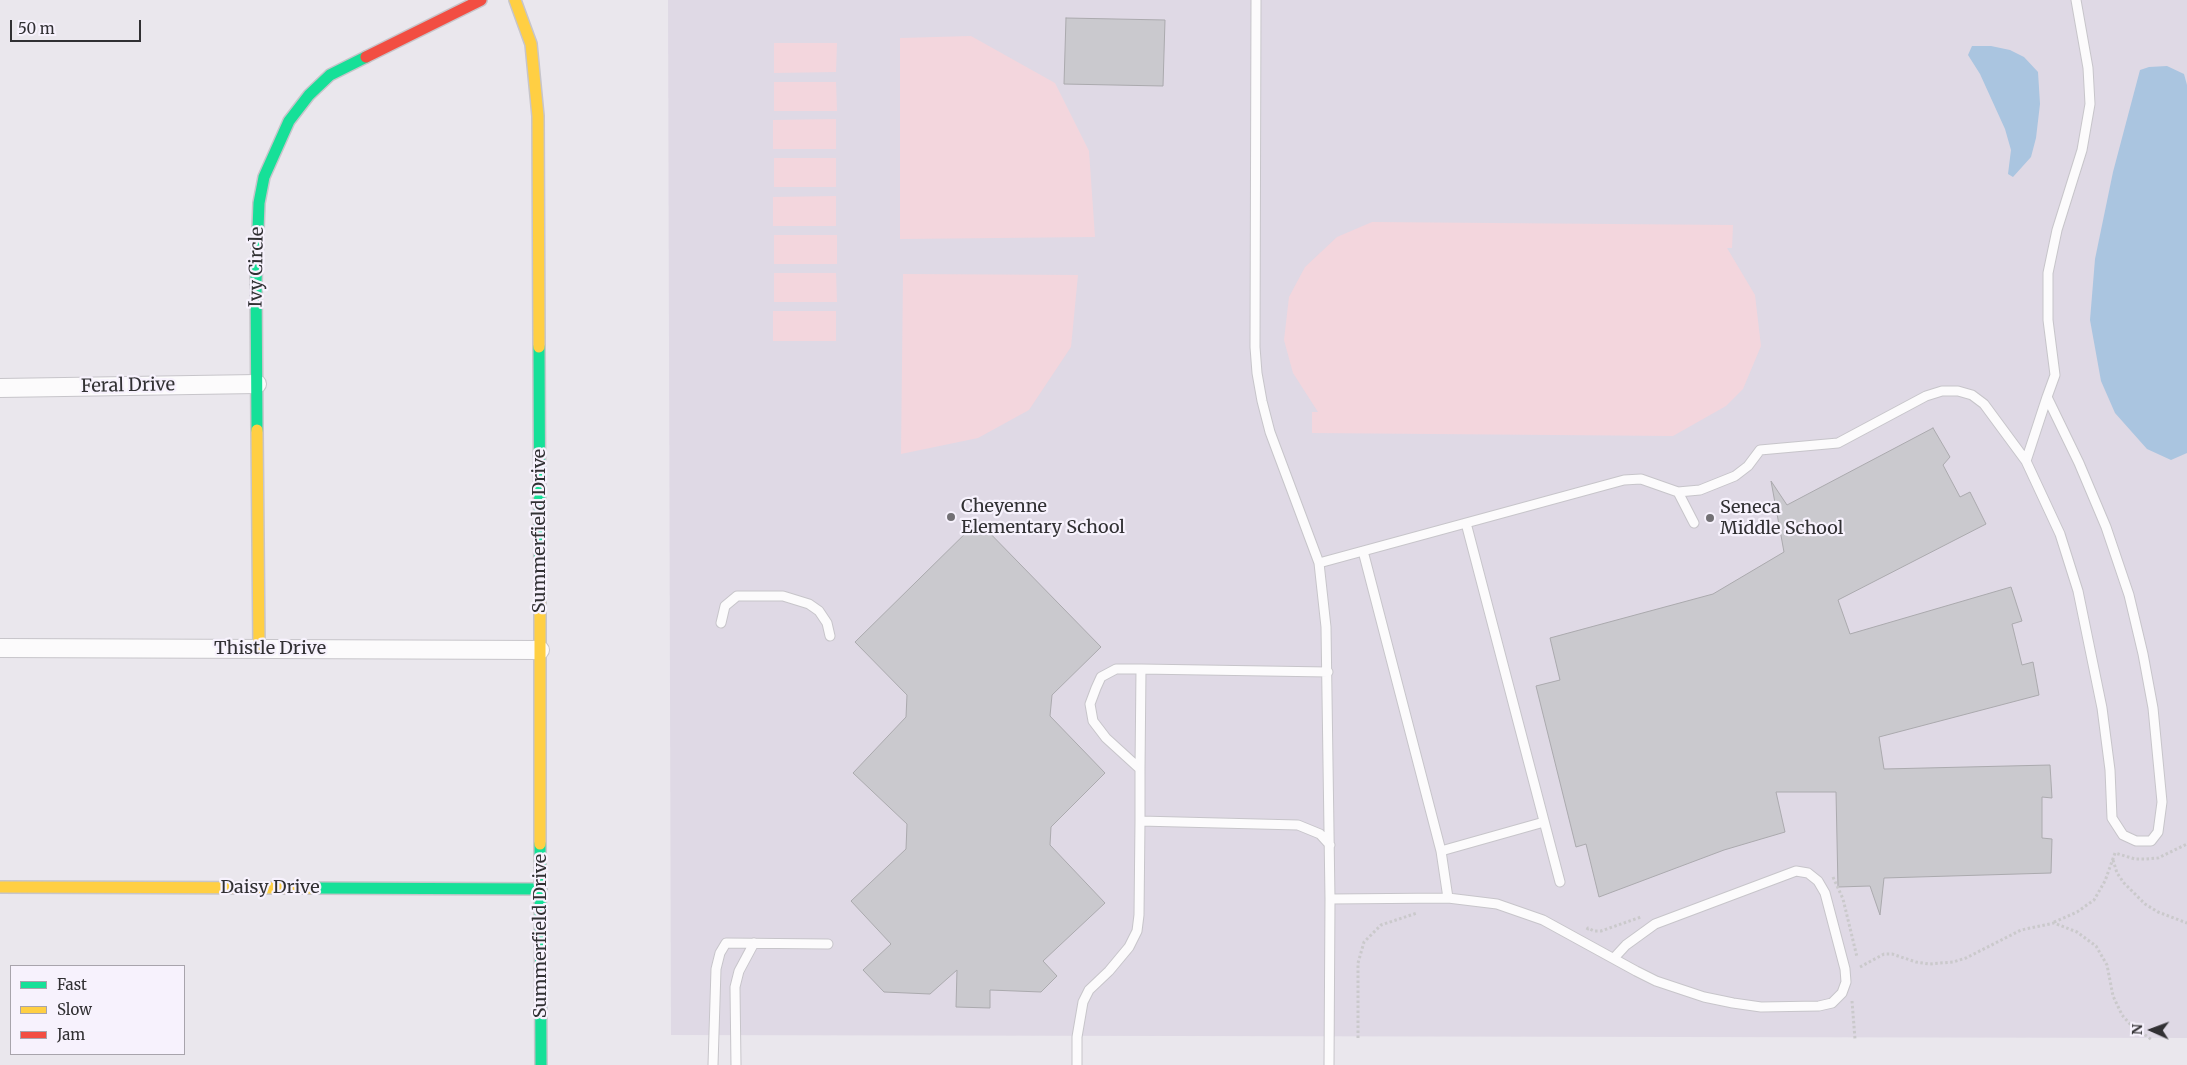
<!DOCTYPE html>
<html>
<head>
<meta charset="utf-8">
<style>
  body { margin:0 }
  #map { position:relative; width:2187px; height:1065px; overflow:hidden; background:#eae7ed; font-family:Merriweather,serif }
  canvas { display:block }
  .legend { position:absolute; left:10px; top:965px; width:175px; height:90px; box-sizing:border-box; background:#f7f2fd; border:1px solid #a8a4ac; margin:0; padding:6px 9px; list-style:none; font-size:15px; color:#313033 }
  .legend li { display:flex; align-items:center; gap:10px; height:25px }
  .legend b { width:25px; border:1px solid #a8a4ac }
  .north { position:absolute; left:2127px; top:1005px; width:50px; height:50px; -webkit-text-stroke:4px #f7f2fd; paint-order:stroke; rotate:272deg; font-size:14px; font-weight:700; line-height:20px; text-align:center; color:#313033 }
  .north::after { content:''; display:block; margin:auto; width:18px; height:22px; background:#313033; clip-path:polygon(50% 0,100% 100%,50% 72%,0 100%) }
  .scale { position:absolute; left:10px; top:20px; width:131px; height:22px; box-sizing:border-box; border:2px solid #313033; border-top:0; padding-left:6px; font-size:15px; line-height:18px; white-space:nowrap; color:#313033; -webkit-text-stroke:4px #f7f2fd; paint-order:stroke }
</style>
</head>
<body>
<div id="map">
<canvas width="2187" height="1065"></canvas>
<ul class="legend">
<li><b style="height:6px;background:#16e098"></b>Fast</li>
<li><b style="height:6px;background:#ffcf43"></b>Slow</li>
<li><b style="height:6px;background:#f24e42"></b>Jam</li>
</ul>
<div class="north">N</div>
<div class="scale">50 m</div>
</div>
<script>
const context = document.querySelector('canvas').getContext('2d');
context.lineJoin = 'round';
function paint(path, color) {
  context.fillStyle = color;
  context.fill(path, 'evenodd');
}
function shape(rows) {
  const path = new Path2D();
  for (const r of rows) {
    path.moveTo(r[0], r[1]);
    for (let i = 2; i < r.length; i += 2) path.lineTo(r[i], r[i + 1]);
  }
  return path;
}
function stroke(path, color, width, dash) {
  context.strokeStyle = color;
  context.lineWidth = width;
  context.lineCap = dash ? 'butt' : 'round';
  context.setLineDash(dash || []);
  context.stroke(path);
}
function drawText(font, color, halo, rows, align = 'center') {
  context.font = font + ' Merriweather,serif';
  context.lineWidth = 4.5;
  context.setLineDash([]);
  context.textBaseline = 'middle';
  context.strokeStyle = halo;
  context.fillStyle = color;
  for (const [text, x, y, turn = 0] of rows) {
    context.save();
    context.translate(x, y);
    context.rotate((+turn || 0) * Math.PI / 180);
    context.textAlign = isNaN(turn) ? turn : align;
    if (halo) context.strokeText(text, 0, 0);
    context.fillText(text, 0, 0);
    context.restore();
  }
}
const built = shape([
  [668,0,2187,0,2187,1038,671,1035]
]);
const green = shape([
  [971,36,1055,83,1089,151,1095,237,900,239,900,38],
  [774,43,837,43,836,72,774,73],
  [774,82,836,82,837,111,774,111],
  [836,119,836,149,773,149,773,120],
  [774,158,836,158,836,187,774,187],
  [836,196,836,226,773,226,773,197],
  [1372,222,1733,225,1732,248,1727,248,1755,295,1761,346,1743,389,1726,406,1673,436,1312,433,1312,412,1318,412,1293,373,1284,340,1289,297,1305,267,1337,237],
  [774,235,837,235,837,264,774,264],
  [774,273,836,273,837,302,774,302],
  [903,274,1078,275,1071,347,1029,410,978,438,901,454],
  [773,311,836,311,836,341,773,341]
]);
const water = shape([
  [1972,46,1991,46,2010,50,2024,57,2038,72,2040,104,2036,138,2031,157,2013,177,2008,174,2011,150,2005,129,1980,74,1968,55],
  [2167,66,2184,74,2187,85,2187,453,2171,460,2147,449,2115,413,2101,381,2090,320,2095,259,2113,172,2140,70,2149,67]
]);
const building = shape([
  [1066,18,1165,20,1163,86,1064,84,1066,18],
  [1933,428,1950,457,1943,465,1960,497,1970,492,1986,524,1838,600,1850,634,2011,587,2022,621,2012,624,2022,665,2033,662,2039,695,1879,737,1884,769,2050,765,2052,798,2042,797,2042,838,2052,839,2051,873,1884,878,1880,915,1870,886,1838,887,1836,792,1776,792,1785,832,1724,850,1599,897,1586,844,1576,847,1536,686,1560,680,1550,638,1713,594,1784,552,1771,481,1787,505,1933,428],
  [978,521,1101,647,1052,695,1050,716,1105,773,1051,827,1050,845,1105,903,1043,961,1057,976,1041,992,990,990,990,1008,956,1007,957,970,930,994,884,992,863,970,891,944,851,901,906,849,907,824,853,773,906,717,907,695,855,642,978,521]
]);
const path = shape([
  [2113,860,2117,873,2124,883,2145,904,2158,912,2187,923],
  [1833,877,1843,899,1857,957],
  [2054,922,2077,912,2094,900,2105,881,2115,853,2135,859,2146,859,2158,858,2187,844],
  [1587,930,1588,928,1594,931,1601,931,1641,917],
  [1860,967,1884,954,1892,954,1916,962,1929,964,1953,962,1966,958,2021,930,2054,923,2077,932,2096,946,2107,965,2113,996,2122,1015,2129,1023,2152,1040],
  [1852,1001,1855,1039],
  [1358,1038,1358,963,1364,942,1381,925,1417,913]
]);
const lane = shape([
  [1256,0,1255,347,1257,373,1262,401,1270,432,1319,563,1326,627,1330,899,1329,1065],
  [2047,397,2079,463,2106,527,2129,595,2143,654,2153,708,2162,802,2158,832,2151,841,2136,841,2123,835,2112,818,2110,770,2102,708,2078,591,2060,534,2026,461,2047,397,2055,375,2048,320,2048,273,2057,230,2082,150,2090,104,2088,68,2076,0],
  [1678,492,1700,490,1735,476,1748,466,1760,450,1838,443,1926,396,1942,391,1958,391,1972,395,1984,404,2026,461],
  [1466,523,1560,882],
  [1363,551,1441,851,1448,898],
  [1319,563,1624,480,1641,479,1678,492,1694,523],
  [721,623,725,606,737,596,783,596,809,604,819,611,827,623,830,636],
  [1141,669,1328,672],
  [1140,821,1298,825,1320,834,1330,845],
  [1441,851,1544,822],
  [1330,899,1448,898,1497,904,1543,920,1636,971,1656,981,1704,997,1733,1003,1761,1007,1819,1006,1832,1003,1842,993,1846,982,1845,969,1825,893,1818,881,1808,873,1796,871,1655,924,1626,945,1614,958],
  [713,1065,716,969,720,953,726,943,828,944],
  [736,1065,735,987,739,971,754,943],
  [1077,1065,1077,1037,1083,1002,1089,990,1109,971,1129,947,1137,931,1139,915,1140,821,1140,769,1141,669,1116,669,1101,677,1096,688,1090,704,1093,721,1106,738,1140,769]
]);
const street = shape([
  [0,388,257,384],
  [0,648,540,650]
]);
const fast = shape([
  [539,347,540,597],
  [257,430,256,282,259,203,264,177,289,121,309,95,330,75,366,57],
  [540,844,541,1065],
  [312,888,541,889]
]);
const slow = shape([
  [515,0,531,44,538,116,539,347],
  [257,430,259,649],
  [540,597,540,844],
  [0,887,312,888]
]);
const jam = shape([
  [366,57,481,0]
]);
const markers = [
  [951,517,5,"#727074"],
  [1710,518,5,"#727074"]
];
const streetNames = [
  ["Ivy Circle",257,267,-89],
  ["Feral Drive",128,386,-1],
  ["Summerfield Drive",540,531,-90],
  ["Thistle Drive",270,649],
  ["Daisy Drive",270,888],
  ["Summerfield Drive",541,936,-90]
];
const poiNames = [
  ["Cheyenne",961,507],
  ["Elementary School",961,528],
  ["Seneca",1720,508],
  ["Middle School",1720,529]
];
paint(built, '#dfd9e5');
paint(green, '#f3d6dd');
paint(water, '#aac5e0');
paint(building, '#cac9ce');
stroke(building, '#abaaae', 1);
stroke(lane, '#c7c5ca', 11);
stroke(street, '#c7c5ca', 20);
stroke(fast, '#c7c5ca', 14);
stroke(slow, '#c7c5ca', 14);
stroke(jam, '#c7c5ca', 14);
stroke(path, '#cac9cb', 3, [2.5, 2.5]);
stroke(lane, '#fcfbfc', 9);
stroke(street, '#fcfbfc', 18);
stroke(fast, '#16e098', 11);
stroke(slow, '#ffcf43', 11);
stroke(jam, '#f24e42', 11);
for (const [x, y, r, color] of markers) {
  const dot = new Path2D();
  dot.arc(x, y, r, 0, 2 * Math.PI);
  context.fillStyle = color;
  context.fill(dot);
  stroke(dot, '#f7f2fd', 2);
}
drawText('18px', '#313033', '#f7f2fd', streetNames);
drawText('18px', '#313033', '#f7f2fd', poiNames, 'left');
</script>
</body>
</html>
